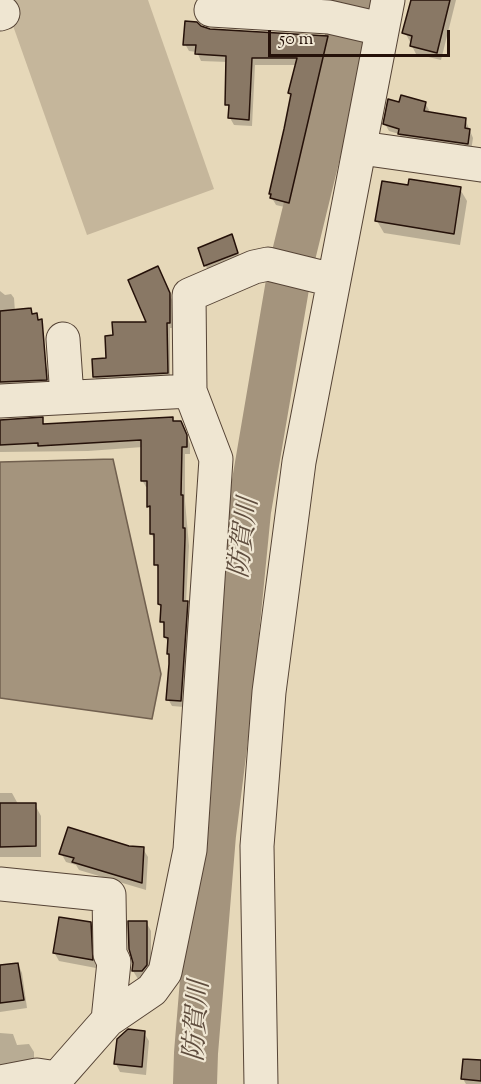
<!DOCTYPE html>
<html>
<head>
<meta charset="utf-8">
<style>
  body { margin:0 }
  #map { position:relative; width:481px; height:1084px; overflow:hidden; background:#e6d8b9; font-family:"Sorts Mill Goudy",serif }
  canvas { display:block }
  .scale { position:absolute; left:268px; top:30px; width:182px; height:27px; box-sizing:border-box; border:3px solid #251109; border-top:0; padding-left:8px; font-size:18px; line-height:21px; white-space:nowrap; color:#251109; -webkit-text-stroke:4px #efe6d2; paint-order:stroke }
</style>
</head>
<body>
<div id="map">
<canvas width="481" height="1084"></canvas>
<div class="scale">50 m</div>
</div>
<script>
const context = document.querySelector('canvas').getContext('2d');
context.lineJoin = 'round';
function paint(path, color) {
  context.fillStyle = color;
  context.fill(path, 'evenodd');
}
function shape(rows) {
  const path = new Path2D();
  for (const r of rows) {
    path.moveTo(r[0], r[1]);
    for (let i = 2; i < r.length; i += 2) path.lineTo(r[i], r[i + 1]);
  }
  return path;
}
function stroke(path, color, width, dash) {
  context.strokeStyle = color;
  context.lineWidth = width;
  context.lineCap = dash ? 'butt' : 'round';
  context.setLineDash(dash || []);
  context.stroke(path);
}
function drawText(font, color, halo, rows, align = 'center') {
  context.font = font + ' "Sorts Mill Goudy","Noto Serif JP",serif';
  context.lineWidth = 4.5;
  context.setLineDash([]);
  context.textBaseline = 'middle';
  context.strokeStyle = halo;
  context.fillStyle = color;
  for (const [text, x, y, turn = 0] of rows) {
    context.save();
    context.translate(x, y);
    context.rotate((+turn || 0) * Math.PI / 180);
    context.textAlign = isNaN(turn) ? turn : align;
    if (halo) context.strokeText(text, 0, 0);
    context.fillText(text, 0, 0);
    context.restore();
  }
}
const green = shape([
  [13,0,148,0,214,189,87,235,5,3]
]);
const water = shape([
  [113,459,161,674,152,719,0,698,0,462,113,459]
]);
const shadow = shape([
  [415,0,456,0,441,60,416,54,406,34],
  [200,27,210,30,327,37,331,44,293,209,276,205,272,198,292,97,290,93,297,65,255,65,252,126,234,125,230,118,230,110,227,104,228,62,201,61,197,52,189,51,185,44],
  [425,103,429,110,429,113,465,119,473,138,471,151,403,141,399,134,389,131,385,124,400,104],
  [409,187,460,189,467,201,460,245,384,233,377,221],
  [231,236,242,262,210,273,205,265],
  [161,274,172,300,172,328,170,328,170,379,98,383,95,377,107,360,148,323],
  [0,291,5,295,11,294,14,298,16,326,0,321],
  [0,352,45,365,49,372,50,386,0,390],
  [174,422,185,430,190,444,190,454,185,454,185,501,189,546,186,602,191,609,184,707,172,706,168,699,171,664,169,644,165,637,165,628,162,622,162,609,159,604,160,571,156,565,156,541,151,534,148,487,146,487,142,480,143,447,88,451,0,452,0,427],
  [0,793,12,793,18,804,35,805,41,816,41,857,0,857],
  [129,848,143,849,148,857,146,890,79,870,76,865,66,862,61,853],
  [146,922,151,931,151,974,147,979,138,979,133,971],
  [90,924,95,932,96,968,59,961,54,952],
  [18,964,22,973,27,1008,0,1012,0,967],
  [0,1033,13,1034,17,1045,29,1044,34,1052,34,1065,0,1071],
  [144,1033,149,1041,146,1075,120,1072,116,1064],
  [481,1062,481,1084,466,1084,463,1079]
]);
const river = shape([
  [195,1084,196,1053,214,835,229,715,249,511,290,270,356,0]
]);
const building = shape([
  [411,0,450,0,437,53,410,46,412,36,402,33,411,0],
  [185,21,197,22,201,26,210,29,328,36,289,203,270,198,271,194,269,194,284,129,291,94,288,93,297,58,252,58,249,120,228,118,229,105,225,105,226,56,195,54,196,45,183,45,185,21],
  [401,95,426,102,424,111,466,118,465,128,470,129,468,144,398,134,399,129,383,124,388,99,399,102,401,95],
  [409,179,461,187,454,234,375,221,382,181,408,185,409,179],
  [232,234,238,253,204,266,198,248,232,234],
  [158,266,170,293,170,323,167,323,168,373,93,377,92,359,106,358,105,336,113,335,112,322,146,322,128,280,158,266],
  [31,308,32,314,37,313,38,320,42,319,47,380,0,382,0,311,31,308],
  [43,417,43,424,173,417,173,421,181,421,187,435,187,447,182,447,181,495,183,495,183,528,185,528,185,538,183,601,188,601,181,701,166,700,169,664,169,654,167,654,168,638,164,637,164,622,160,622,161,605,158,604,158,565,154,565,154,534,150,534,150,506,147,507,147,481,141,481,141,440,38,446,38,443,0,445,0,420,43,417],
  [0,803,36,803,36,846,0,847,0,803],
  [68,827,129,846,144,847,142,883,72,862,74,858,59,854,68,827],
  [59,917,91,922,93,960,53,953,59,917],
  [128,921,147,921,147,965,142,971,132,971,133,963,129,949,128,921],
  [18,963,24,1000,0,1003,0,965,18,963],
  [128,1029,145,1031,142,1067,114,1064,117,1039,128,1029],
  [463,1059,481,1060,481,1081,461,1079,463,1059]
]);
const minor = shape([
  [211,10,329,17,381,29],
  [0,14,3,13],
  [361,148,481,165],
  [63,339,67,397],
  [0,401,190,391],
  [0,884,109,895,110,954,114,962,108,1020],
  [0,1082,37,1075,57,1078],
  [55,1084,57,1078,108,1020,152,990,165,972,190,850,216,459,190,391,189,295,254,267,268,264,333,280],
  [261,1084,257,846,269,692,299,462,388,0]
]);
const waterNames = [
  ["防賀川",247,538,-83],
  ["防賀川",200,1021,-86]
];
paint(green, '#c5b69b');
paint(water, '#a4947d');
stroke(water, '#71604f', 1.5);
paint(shadow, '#0003');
stroke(river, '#a4947d', 44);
paint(building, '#897865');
stroke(building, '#251109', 1.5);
stroke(minor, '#554335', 35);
stroke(minor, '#efe6d2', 33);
drawText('italic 27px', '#5e4c3d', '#efe6d2', waterNames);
</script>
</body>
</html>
